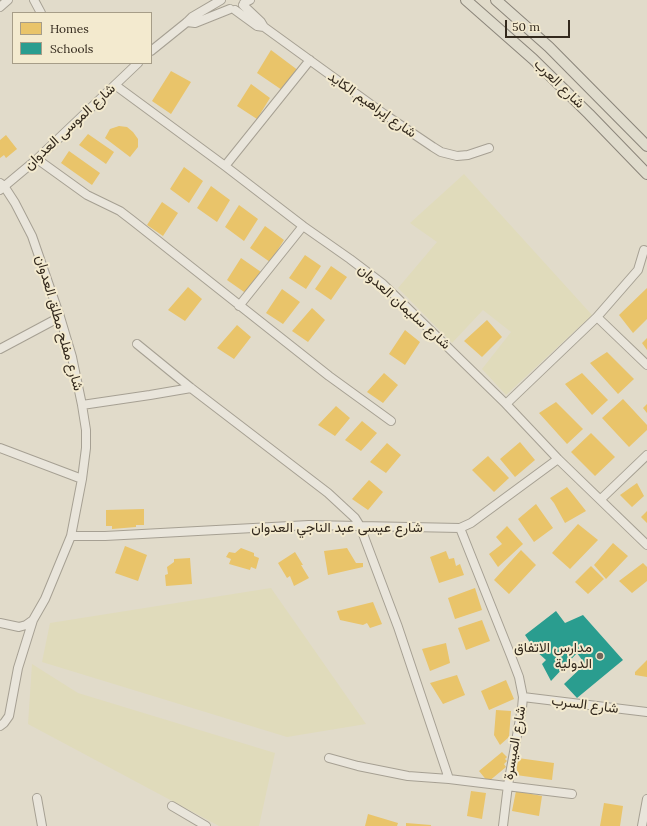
<!DOCTYPE html>
<html>
<head>
<meta charset="utf-8">
<style>
  body { margin:0 }
  #map { position:relative; width:647px; height:826px; overflow:hidden; background:#e1dbca; font-family:Lora,serif }
  canvas { display:block }
  .legend { position:absolute; left:12px; top:12px; width:140px; height:52px; box-sizing:border-box; background:#f3eacf; border:1px solid #a69d88; margin:0; padding:5px 7px; list-style:none; font-size:12px; color:#33291d }
  .legend li { display:flex; align-items:center; gap:8px; height:20px }
  .legend b { width:20px; border:1px solid #a69d88 }
  .scale { position:absolute; left:505px; top:20px; width:65px; height:18px; box-sizing:border-box; border:2px solid #33291d; border-top:0; padding-left:5px; font-size:12px; line-height:14px; white-space:nowrap; color:#33291d; -webkit-text-stroke:3px #f3eacf; paint-order:stroke }
</style>
</head>
<body>
<div id="map">
<canvas width="647" height="826"></canvas>
<ul class="legend">
<li><b style="height:11px;background:#e9c46a"></b>Homes</li>
<li><b style="height:11px;background:#2a9d8f"></b>Schools</li>
</ul>
<div class="scale">50 m</div>
</div>
<script>
const context = document.querySelector('canvas').getContext('2d');
context.lineJoin = 'round';
function paint(path, color) {
  context.fillStyle = color;
  context.fill(path, 'evenodd');
}
function shape(rows) {
  const path = new Path2D();
  for (const r of rows) {
    path.moveTo(r[0], r[1]);
    for (let i = 2; i < r.length; i += 2) path.lineTo(r[i], r[i + 1]);
  }
  return path;
}
function stroke(path, color, width, dash) {
  context.strokeStyle = color;
  context.lineWidth = width;
  context.lineCap = dash ? 'butt' : 'round';
  context.setLineDash(dash || []);
  context.stroke(path);
}
function drawText(font, color, halo, rows, align = 'center') {
  context.font = font + ' Lora,Vazirmatn,serif';
  context.lineWidth = 4;
  context.setLineDash([]);
  context.textBaseline = 'middle';
  context.strokeStyle = halo;
  context.fillStyle = color;
  for (const [text, x, y, turn = 0] of rows) {
    context.save();
    context.translate(x, y);
    context.rotate((+turn || 0) * Math.PI / 180);
    context.textAlign = isNaN(turn) ? turn : align;
    if (halo) context.strokeText(text, 0, 0);
    context.fillText(text, 0, 0);
    context.restore();
  }
}
const farmland = shape([
  [464,174,592,315,506,395,482,369,511,332,483,310,452,343,398,288,437,242,410,223],
  [271,588,366,724,287,737,42,662,50,623],
  [32,664,78,693,275,753,259,826,219,826,28,724]
]);
const homes = shape([
  [271,50,299,71,282,90,257,73],
  [171,71,191,82,171,114,152,101],
  [251,84,270,98,257,119,237,106],
  [119,126,127,127,133,132,138,139,138,147,130,157,105,138,110,129],
  [88,134,114,152,106,164,79,145],
  [6,135,17,149,6,158,4,155,0,158,0,140],
  [69,151,100,173,92,185,61,163],
  [184,167,203,181,189,203,170,189],
  [211,186,230,200,217,222,197,208],
  [162,202,178,213,163,236,147,225],
  [239,205,258,219,244,241,225,227],
  [265,226,284,240,270,262,250,248],
  [305,255,321,266,306,289,289,278],
  [241,258,261,272,247,294,227,280],
  [331,266,347,277,331,300,315,289],
  [188,287,202,299,185,321,168,310],
  [647,288,647,319,633,333,619,315],
  [282,289,300,302,283,324,266,313],
  [312,308,325,320,308,342,292,331],
  [487,320,502,337,482,357,464,341],
  [237,325,251,337,234,359,217,348],
  [405,330,420,342,405,365,389,354],
  [647,338,647,350,642,343],
  [607,352,634,379,618,394,590,363],
  [384,373,398,385,383,403,367,392],
  [582,373,608,400,592,415,565,384],
  [623,399,647,425,647,430,629,447,602,418],
  [556,402,583,429,567,444,539,413],
  [647,404,647,413,643,408],
  [336,406,350,418,335,436,318,425],
  [362,421,377,433,361,451,345,440],
  [591,433,615,457,595,476,571,452],
  [520,442,535,460,515,477,500,459],
  [387,443,401,455,386,473,370,462],
  [488,456,509,478,494,492,472,470],
  [369,480,383,492,368,510,352,499],
  [637,483,644,496,632,507,620,495],
  [567,487,586,511,565,523,554,503,550,498],
  [536,504,553,528,534,542,518,519],
  [144,509,144,525,136,525,136,527,112,529,112,526,106,526,106,510],
  [647,511,647,523,641,517],
  [578,524,598,540,570,569,552,553],
  [507,526,523,544,498,567,489,554,502,544,496,537],
  [613,543,628,556,606,579,594,565],
  [125,546,147,555,138,581,115,573],
  [241,548,254,553,254,556,259,558,256,569,251,567,250,570,229,564,231,559,226,557,229,552,235,553],
  [347,548,356,563,363,563,363,567,328,575,324,551],
  [521,550,536,565,509,594,494,580],
  [446,551,449,559,454,558,456,566,460,564,464,575,439,583,430,557],
  [295,552,303,565,301,565,309,578,294,586,290,576,287,578,278,563],
  [190,558,192,584,166,586,165,575,168,574,167,567,174,562,174,559],
  [643,563,647,567,647,581,632,593,619,581],
  [591,566,604,579,588,594,575,582],
  [475,588,482,610,455,619,448,598],
  [373,602,382,624,370,628,367,623,363,625,340,620,337,611],
  [482,620,490,641,466,650,458,628],
  [446,643,450,663,430,671,422,649],
  [647,660,647,677,635,675,635,672],
  [457,675,465,695,443,704,430,683],
  [506,680,514,699,489,710,481,691],
  [496,710,511,711,509,737,500,745,494,735],
  [502,752,507,757,505,759,507,761,504,764,506,767,488,782,479,771],
  [518,758,554,763,552,780,516,775],
  [471,791,486,793,482,819,467,816],
  [516,791,542,796,539,816,512,811],
  [604,803,623,806,620,826,600,826],
  [368,814,398,823,397,826,365,826],
  [406,823,431,825,431,826,406,826]
]);
const schools = shape([
  [556,611,565,623,583,615,623,660,577,698,564,684,585,664,577,653,551,681,542,664,546,660,535,650,525,635]
]);
const minor = shape([
  [34,0,41,13],
  [244,3,250,0],
  [243,5,261,22,264,27,384,114,433,147,441,152,457,156,468,155,489,148],
  [0,7,8,0],
  [235,10,257,26,264,27],
  [187,22,195,23,230,9],
  [151,51,187,22,192,17,221,0],
  [115,85,225,166,303,226,350,259,383,284,506,404,558,459,647,545],
  [37,159,87,195,120,211,133,221,329,376,391,421],
  [225,166,310,60],
  [0,183,4,186,15,203,32,236,60,317,72,357,82,405,86,430,86,448,82,479,71,536,45,599,33,620,26,625,19,627,0,623],
  [0,190,37,159,138,63],
  [239,306,303,226],
  [597,317,647,365],
  [137,344,191,388,328,493,355,518,360,526,398,627,449,779],
  [0,349,60,317],
  [506,404,597,317,638,270,644,250],
  [82,405,150,395,191,388],
  [0,448,82,479],
  [601,499,647,455],
  [460,528,511,656,519,677,523,697,522,708,508,785,503,826],
  [71,536,105,536,309,525,460,528,471,523,558,459],
  [523,697,647,712],
  [0,726,4,723,9,716,18,668,33,620],
  [329,758,358,766,408,776,449,779,572,794],
  [37,798,42,826],
  [172,806,206,826],
  [642,826,647,799]
]);
const major = shape([
  [466,0,533,59,589,114,647,174],
  [496,0,549,47,647,146]
]);
const markers = [
  [600,656,4,"#70675a"]
];
const streetNames = [
  ["شارع العرب",559,84,44],
  ["شارع إبراهيم الكايد",372,105,35],
  ["شارع الموسى العدوان",70,127,-43],
  ["شارع سليمان العدوان",404,307,42],
  ["شارع مفلح مطلق العدوان",59,323,74],
  ["شارع عيسى عبد الناجي العدوان",337,528],
  ["شارع السرب",585,705,7],
  ["شارع الميسرة",515,743,-80]
];
const poiNames = [
  ["مدارس الاتفاق",592,648],
  ["الدولية",592,664]
];
paint(farmland, '#e0dbbb');
paint(homes, '#e9c46a');
paint(schools, '#2a9d8f');
stroke(minor, '#a6a093', 10);
stroke(major, '#8b857a', 12);
stroke(minor, '#e9e5db', 8);
stroke(major, '#e0dccd', 10);
for (const [x, y, r, color] of markers) {
  const dot = new Path2D();
  dot.arc(x, y, r, 0, 2 * Math.PI);
  context.fillStyle = color;
  context.fill(dot);
  stroke(dot, '#f3eacf', 1.5);
}
drawText('14px', '#33291d', '#f3eacf', streetNames);
drawText('14px', '#33291d', '#f3eacf', poiNames, 'right');
</script>
</body>
</html>
